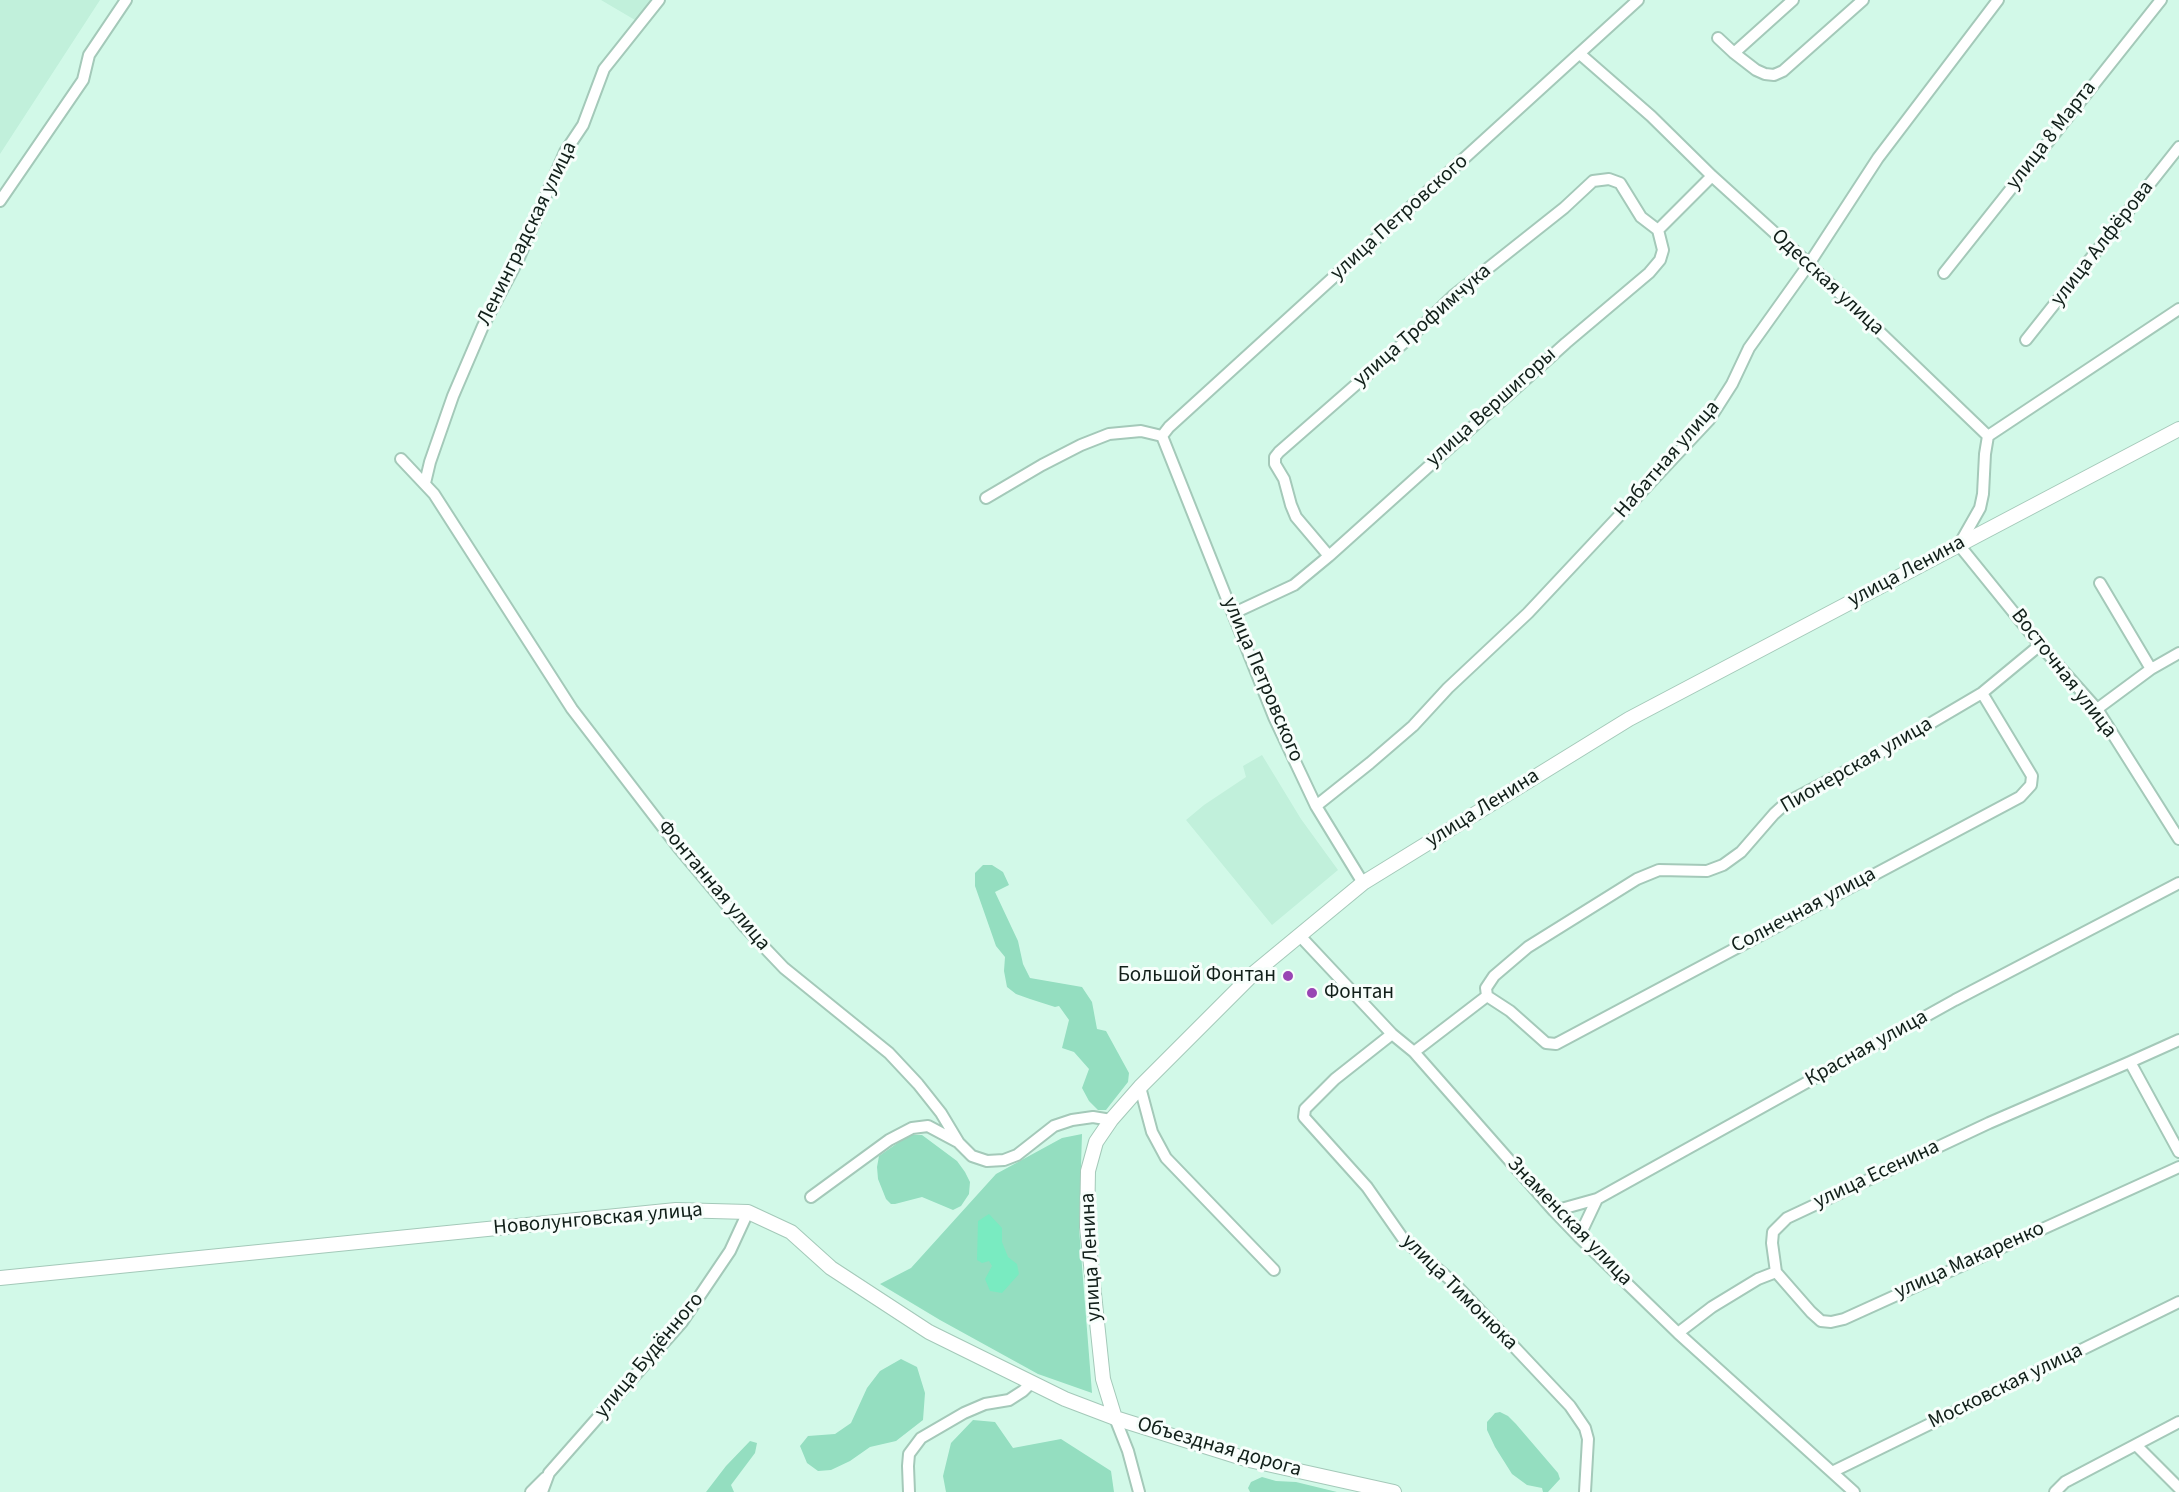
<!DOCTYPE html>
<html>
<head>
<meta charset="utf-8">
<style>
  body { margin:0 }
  canvas { display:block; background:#d2f9e8 }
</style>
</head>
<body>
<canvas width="2179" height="1492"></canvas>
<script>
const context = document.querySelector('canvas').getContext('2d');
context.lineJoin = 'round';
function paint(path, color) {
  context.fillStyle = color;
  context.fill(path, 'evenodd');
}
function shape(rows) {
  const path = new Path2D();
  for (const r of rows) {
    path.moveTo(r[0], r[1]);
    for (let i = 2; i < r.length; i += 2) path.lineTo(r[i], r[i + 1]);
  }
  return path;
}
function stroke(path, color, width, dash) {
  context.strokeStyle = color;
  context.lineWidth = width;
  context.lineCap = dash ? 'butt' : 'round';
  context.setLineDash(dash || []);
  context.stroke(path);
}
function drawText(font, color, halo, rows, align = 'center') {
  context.font = font + ' "Source Sans 3",sans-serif';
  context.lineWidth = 6;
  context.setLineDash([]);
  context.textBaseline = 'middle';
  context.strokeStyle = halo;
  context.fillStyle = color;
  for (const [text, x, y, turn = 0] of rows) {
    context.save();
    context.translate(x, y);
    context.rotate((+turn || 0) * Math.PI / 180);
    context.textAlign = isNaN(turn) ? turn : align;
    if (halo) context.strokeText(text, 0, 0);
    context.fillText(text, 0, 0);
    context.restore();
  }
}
const built = shape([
  [0,0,100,0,0,154],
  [601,0,653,0,635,20],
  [1262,755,1301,819,1338,870,1272,925,1186,820,1204,805,1246,777,1243,766]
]);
const green = shape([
  [983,865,992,865,1003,872,1009,885,995,892,1018,941,1023,964,1030,978,1082,987,1092,1002,1097,1029,1106,1031,1129,1073,1128,1082,1106,1110,1098,1110,1089,1101,1082,1088,1089,1069,1074,1052,1062,1048,1069,1020,1059,1006,1055,1007,1030,999,1016,994,1007,987,1004,971,1005,957,996,946,975,886,975,873],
  [1082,1134,1079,1228,1092,1393,1038,1374,940,1320,880,1284,911,1268,996,1174,1062,1138],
  [909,1135,922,1135,957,1161,965,1172,970,1182,969,1194,961,1206,953,1210,922,1197,895,1204,891,1204,886,1199,878,1179,877,1167,879,1156],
  [901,1359,917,1367,925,1393,923,1420,896,1441,870,1447,850,1461,831,1470,818,1471,807,1463,800,1446,808,1436,835,1434,851,1423,867,1388,880,1371],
  [1500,1412,1508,1416,1516,1424,1558,1473,1560,1479,1548,1492,1543,1492,1542,1488,1527,1485,1512,1474,1495,1447,1487,1430,1487,1422,1495,1413],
  [973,1420,995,1422,1013,1448,1061,1439,1111,1471,1114,1492,946,1492,943,1476,951,1443],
  [750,1441,757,1443,755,1453,731,1485,734,1492,706,1492,726,1466],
  [1262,1477,1276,1481,1296,1482,1337,1492,1250,1492,1248,1488,1251,1482]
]);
const water = shape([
  [989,1214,1002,1228,1002,1242,1008,1257,1017,1264,1019,1274,1002,1293,990,1291,985,1279,992,1266,989,1261,982,1263,977,1260,978,1221]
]);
const minor = shape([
  [1793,0,1734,53,1756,70,1765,74,1774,75,1783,71,1863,0],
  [1718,38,1734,53],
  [1580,54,1651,116,1712,176,1809,264,1988,436,1985,454,1983,494,1980,508,1959,545,2040,645,2097,709,2179,839],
  [0,201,83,80,89,55,126,0],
  [1944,273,2161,0],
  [2026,340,2179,147],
  [1988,436,2179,309],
  [401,459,434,494,572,709,678,847,745,927,784,968,889,1053,918,1084,941,1113,959,1143,972,1156,987,1161,1004,1160,1017,1155,1054,1126,1072,1120,1093,1117,1111,1120],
  [425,483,430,462,453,396,483,326,518,260,565,152,583,125,604,69,659,0],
  [986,498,1042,465,1081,445,1109,434,1141,431,1162,436],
  [1329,556,1296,517,1291,505,1284,479,1275,464,1275,457,1279,452,1415,333,1453,296,1564,208,1593,181,1609,179,1620,183,1641,217,1658,230],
  [2100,583,2151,669],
  [1234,613,1294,585,1329,556,1566,343,1649,273,1660,260,1663,250,1658,230,1712,176],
  [2097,709,2151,669,2179,653],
  [1316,806,1370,763,1413,726,1448,688,1528,613,1709,420,1732,384,1749,348,1809,264,1878,158,1998,0],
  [1363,883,1316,806,1274,717,1162,436,1169,427,1638,0],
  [1300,936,1392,1034,1414,1052,1554,1211,1579,1237,1678,1333,1854,1492],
  [1487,996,1510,1011,1546,1043,1556,1044,2020,797,2031,785,2032,776,1982,693],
  [1392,1034,1335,1079,1305,1109,1304,1117,1367,1187,1404,1240,1454,1283,1570,1406,1585,1428,1588,1439,1585,1492],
  [1414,1052,1487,996,1486,988,1494,976,1528,947,1637,879,1659,870,1707,871,1723,865,1741,852,1774,814,1786,803,1875,756,1982,693,2040,645],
  [2130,1062,2179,1040],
  [1140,1087,1152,1132,1166,1158,1274,1270],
  [811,1197,889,1140,912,1128,928,1126,958,1142],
  [1554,1211,1597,1199,1955,1000,2179,883],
  [1579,1237,1597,1199],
  [1776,1272,1811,1312,1821,1321,1831,1322,1844,1319,2179,1167],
  [1678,1333,1712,1307,1758,1279,1776,1272,1772,1243,1773,1232,1787,1218,1989,1123,2130,1062,2179,1152],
  [1115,1418,1128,1451,1139,1492],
  [2136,1445,2179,1488],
  [1832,1472,2179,1302],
  [531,1492,545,1478],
  [542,1492,549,1473,682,1322,730,1251,748,1212],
  [909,1492,908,1466,909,1454,921,1438,964,1413,985,1404,1009,1400,1023,1391,1030,1384],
  [2055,1492,2065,1482,2179,1422]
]);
const tertiary = shape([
  [0,1278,676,1210,748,1212,791,1232,831,1268,929,1332,1065,1399,1115,1418,1249,1460,1394,1492],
  [1115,1418,1103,1379,1087,1227,1088,1171,1096,1142,1111,1120,1140,1087,1254,973,1363,883,1629,719,2179,429]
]);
const markers = [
  [1288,976,6,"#9945b4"],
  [1312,993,6,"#9945b4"]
];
const streetNames = [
  ["улица 8 Марта",2052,136,-52],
  ["улица Петровского",1400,218,-42],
  ["Ленинградская улица",528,234,-64],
  ["улица Алфёрова",2103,244,-52],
  ["Одесская улица",1827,283,43],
  ["улица Трофимчука",1423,326,-41],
  ["улица Вершигоры",1492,408,-42],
  ["Набатная улица",1668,460,-49],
  ["улица Ленина",1907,572,-28],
  ["Восточная улица",2063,674,52],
  ["улица Петровского",1262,680,67],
  ["Пионерская улица",1857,766,-30],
  ["улица Ленина",1483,809,-32],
  ["Фонтанная улица",713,886,50],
  ["Солнечная улица",1804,911,-28],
  ["Красная улица",1867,1049,-29],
  ["улица Есенина",1877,1175,-25],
  ["Новолунговская улица",598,1220,-5],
  ["Знаменская улица",1569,1222,46],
  ["улица Ленина",1092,1257,-93],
  ["улица Макаренко",1970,1261,-24],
  ["улица Тимонюка",1459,1293,45],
  ["улица Будённого",650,1356,-50],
  ["Московская улица",2006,1387,-26],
  ["Объездная дорога",1219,1448,16]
];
const poiNames = [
  ["Большой Фонтан",1276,976],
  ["Фонтан",1324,993,"left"]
];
paint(built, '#c1f0db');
paint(green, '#94dec0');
paint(water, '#79ebc1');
stroke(minor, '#a4c9b9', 14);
stroke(tertiary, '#a4c9b9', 16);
stroke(minor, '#fff', 10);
stroke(tertiary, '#fff', 14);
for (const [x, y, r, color] of markers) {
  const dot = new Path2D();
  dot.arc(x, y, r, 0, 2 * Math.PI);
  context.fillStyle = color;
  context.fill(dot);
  stroke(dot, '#f7fefb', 2);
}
drawText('21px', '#111f19', '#f7fefb', streetNames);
drawText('21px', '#111f19', '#f7fefb', poiNames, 'right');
</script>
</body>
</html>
